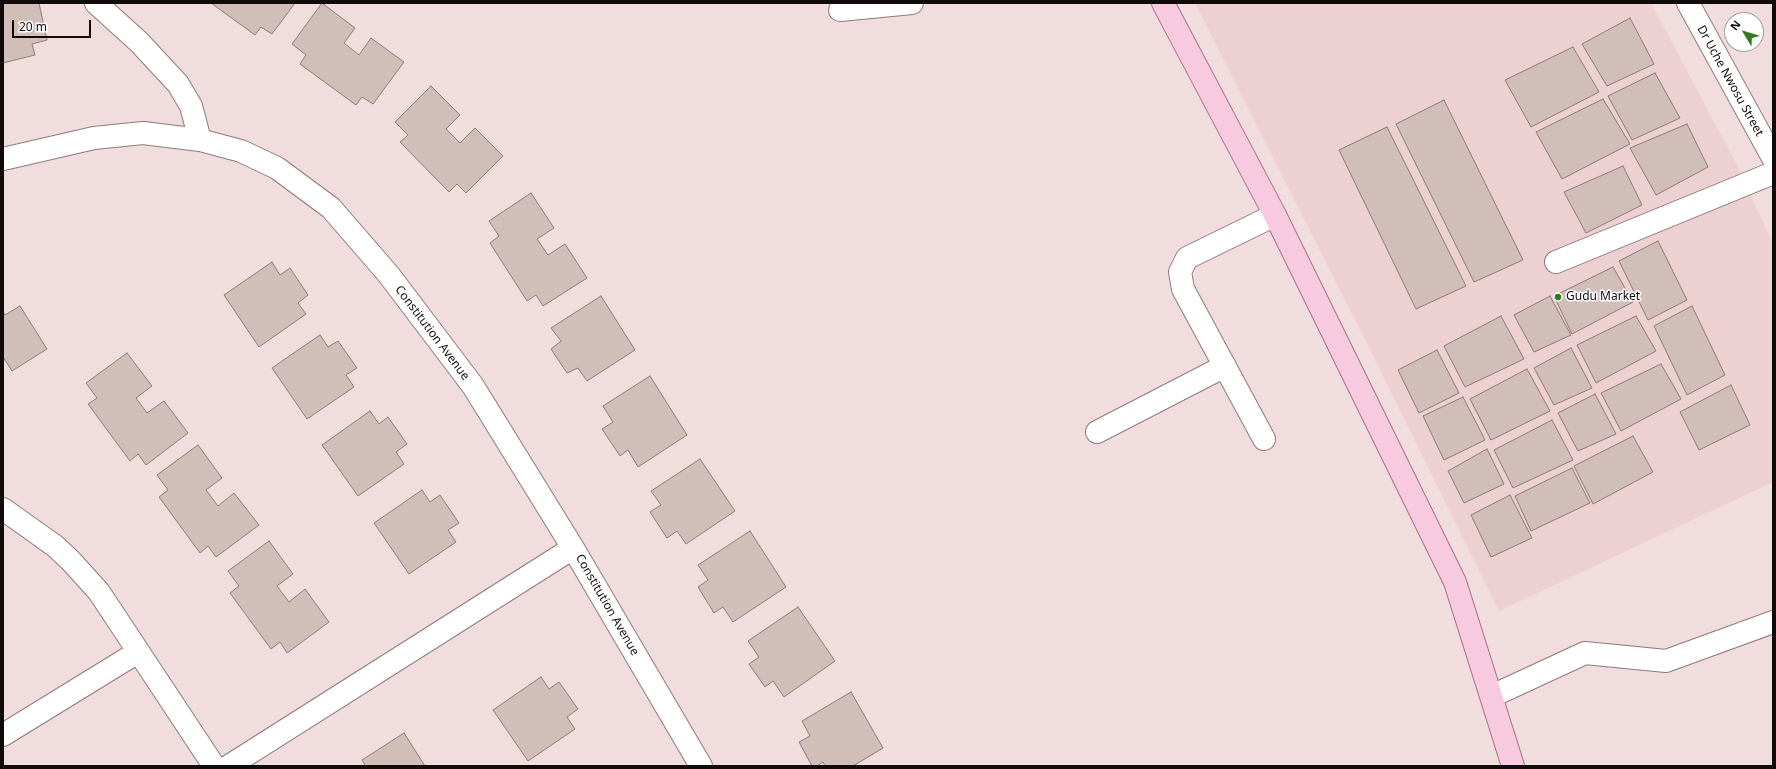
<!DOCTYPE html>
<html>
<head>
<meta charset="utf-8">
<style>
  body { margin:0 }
  #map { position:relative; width:1776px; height:769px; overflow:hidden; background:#f2ddde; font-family:"Noto Sans",sans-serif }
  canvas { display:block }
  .frame { position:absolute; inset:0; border:4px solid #110a0b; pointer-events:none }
  .north { position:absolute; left:1724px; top:12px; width:40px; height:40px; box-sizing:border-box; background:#fff; border:1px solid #a09d9d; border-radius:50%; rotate:308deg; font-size:11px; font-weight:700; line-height:16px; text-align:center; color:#110a0b }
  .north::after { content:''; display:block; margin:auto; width:14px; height:18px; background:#317a1f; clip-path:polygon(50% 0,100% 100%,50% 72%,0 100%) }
  .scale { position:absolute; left:12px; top:20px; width:79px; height:18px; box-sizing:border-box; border:2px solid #110a0b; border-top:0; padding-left:5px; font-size:12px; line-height:14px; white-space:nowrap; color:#110a0b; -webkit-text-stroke:3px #fff; paint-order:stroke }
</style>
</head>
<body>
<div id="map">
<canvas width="1776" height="769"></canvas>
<div class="frame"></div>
<div class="north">N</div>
<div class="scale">20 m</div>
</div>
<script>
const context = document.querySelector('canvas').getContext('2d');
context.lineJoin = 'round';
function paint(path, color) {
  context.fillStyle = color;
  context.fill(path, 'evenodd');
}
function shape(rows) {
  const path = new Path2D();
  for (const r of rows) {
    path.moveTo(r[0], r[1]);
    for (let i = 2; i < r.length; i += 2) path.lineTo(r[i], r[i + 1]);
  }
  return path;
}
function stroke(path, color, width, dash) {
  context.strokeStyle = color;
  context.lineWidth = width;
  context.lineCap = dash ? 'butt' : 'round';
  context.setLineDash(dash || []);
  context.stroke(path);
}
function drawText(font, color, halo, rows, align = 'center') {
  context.font = font + ' "Noto Sans",sans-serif';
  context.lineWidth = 3;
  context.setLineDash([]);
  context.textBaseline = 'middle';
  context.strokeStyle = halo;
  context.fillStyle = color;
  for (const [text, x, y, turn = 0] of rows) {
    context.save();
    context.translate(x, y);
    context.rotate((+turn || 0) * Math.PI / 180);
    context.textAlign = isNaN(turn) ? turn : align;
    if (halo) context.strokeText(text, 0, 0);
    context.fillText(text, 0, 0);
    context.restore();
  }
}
const built = shape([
  [1195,3,1651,3,1736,163,1773,244,1773,482,1499,611,1370,350]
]);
const building = shape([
  [3,3,39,3,47,40,32,44,35,55,3,63,3,3],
  [211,3,295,3,272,34,261,27,255,35,211,3],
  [322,3,355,28,344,43,359,55,371,38,404,62,373,104,362,97,356,105,300,64,306,55,292,44,322,3],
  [1630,18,1654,64,1607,86,1582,44,1630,18],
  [1573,47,1599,92,1531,127,1505,80,1573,47],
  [1655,73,1680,118,1632,140,1608,96,1655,73],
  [431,86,460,115,446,129,460,143,475,128,503,156,466,193,457,184,449,192,400,142,408,135,395,122,431,86],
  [1603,99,1630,144,1562,179,1536,132,1603,99],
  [1444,100,1523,260,1474,282,1396,124,1444,100],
  [1687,124,1708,167,1656,195,1630,148,1687,124],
  [1387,127,1466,286,1416,309,1339,150,1387,127],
  [1623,166,1642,205,1586,233,1564,192,1623,166],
  [531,193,554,228,537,239,548,255,565,244,587,278,543,306,536,295,527,301,490,243,499,236,489,221,531,193],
  [1658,241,1687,300,1648,320,1619,261,1658,241],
  [272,262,280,275,290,268,308,295,298,303,306,314,259,347,224,295,272,262],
  [1613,267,1633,302,1572,334,1554,296,1613,267],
  [601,296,635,350,587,381,578,368,567,373,551,349,561,341,551,328,601,296],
  [1550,296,1571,335,1534,352,1514,315,1550,296],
  [20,306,47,349,12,371,3,357,3,312,5,315,20,306],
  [1692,306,1725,375,1687,395,1654,326,1692,306],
  [1501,316,1524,359,1465,387,1444,346,1501,316],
  [1636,316,1656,351,1596,383,1577,345,1636,316],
  [320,335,328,347,338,341,357,368,346,375,354,387,307,419,272,368,320,335],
  [1571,348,1592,388,1554,405,1534,368,1571,348],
  [1437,350,1459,393,1419,413,1398,370,1437,350],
  [127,353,152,386,136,398,147,413,164,401,188,433,146,465,138,454,130,461,88,404,97,398,86,383,127,353],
  [1661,364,1681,399,1621,431,1601,393,1661,364],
  [1527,369,1550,411,1491,440,1470,399,1527,369],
  [650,376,687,435,638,467,628,450,620,456,602,429,613,422,603,406,650,376],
  [1731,385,1750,425,1699,450,1680,412,1731,385],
  [1595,394,1616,434,1578,451,1558,413,1595,394],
  [1463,397,1485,440,1444,460,1423,416,1463,397],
  [370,411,379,424,388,417,407,444,396,452,404,464,358,496,322,445,370,411],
  [1552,420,1573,460,1513,488,1494,450,1552,420],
  [1633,436,1653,472,1593,504,1574,466,1633,436],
  [198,445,222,478,206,490,218,506,234,493,259,525,216,557,208,546,200,553,159,497,168,490,157,475,198,445],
  [1487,449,1504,484,1464,503,1448,471,1487,449],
  [700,459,735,511,686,544,677,531,667,538,650,512,661,505,651,491,700,459],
  [1572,468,1590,503,1531,531,1515,496,1572,468],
  [422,490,430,502,440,495,459,523,448,530,456,542,409,574,374,523,422,490],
  [1510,495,1532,538,1491,557,1471,515,1510,495],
  [750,531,786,587,733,622,723,607,714,613,698,587,708,580,698,565,750,531],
  [269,541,293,574,277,586,289,602,305,589,329,622,287,653,280,642,271,649,230,593,239,586,228,571,269,541],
  [798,607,835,661,784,697,773,681,765,687,749,664,759,657,748,641,798,607],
  [541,677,549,689,559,682,578,709,567,717,575,729,528,761,493,710,541,677],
  [851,692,883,748,853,766,825,766,823,762,817,766,812,766,799,742,810,736,802,721,851,692],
  [404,733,425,766,366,766,362,760,404,733]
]);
const minor = shape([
  [96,3,139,42,178,84,191,106,200,140],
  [1688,3,1773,158],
  [840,10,912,3],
  [3,159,94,138,143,133,200,140,241,151,277,168,331,208,389,275,473,386,573,548,701,766],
  [1556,262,1773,173],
  [1097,432,1225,366],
  [1264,439,1183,289,1180,272,1187,258,1275,215],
  [3,509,55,546,71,561,99,592,214,766],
  [1492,696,1585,653,1666,661,1773,622],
  [3,735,138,652],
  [229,766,573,548]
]);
const major = shape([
  [1163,3,1275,215,1455,582,1513,766]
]);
const markers = [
  [1558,297,4,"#317a1f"]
];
const streetNames = [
  ["Dr Uche Nwosu Street",1730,81,61],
  ["Constitution Avenue",432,333,53],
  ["Constitution Avenue",607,605,60]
];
const poiNames = [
  ["Gudu Market",1566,297]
];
paint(built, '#edd0d1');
paint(building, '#d1beb8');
stroke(building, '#8d7b76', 1);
stroke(minor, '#8d7a7b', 24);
stroke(major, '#a37088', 24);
stroke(minor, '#fff', 22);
stroke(major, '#f7cae0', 22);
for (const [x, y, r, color] of markers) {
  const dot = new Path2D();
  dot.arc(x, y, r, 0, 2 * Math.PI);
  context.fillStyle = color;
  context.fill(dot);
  stroke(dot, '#fff', 1.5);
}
drawText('12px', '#110a0b', '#fff', streetNames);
drawText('12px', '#110a0b', '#fff', poiNames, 'left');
</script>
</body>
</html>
